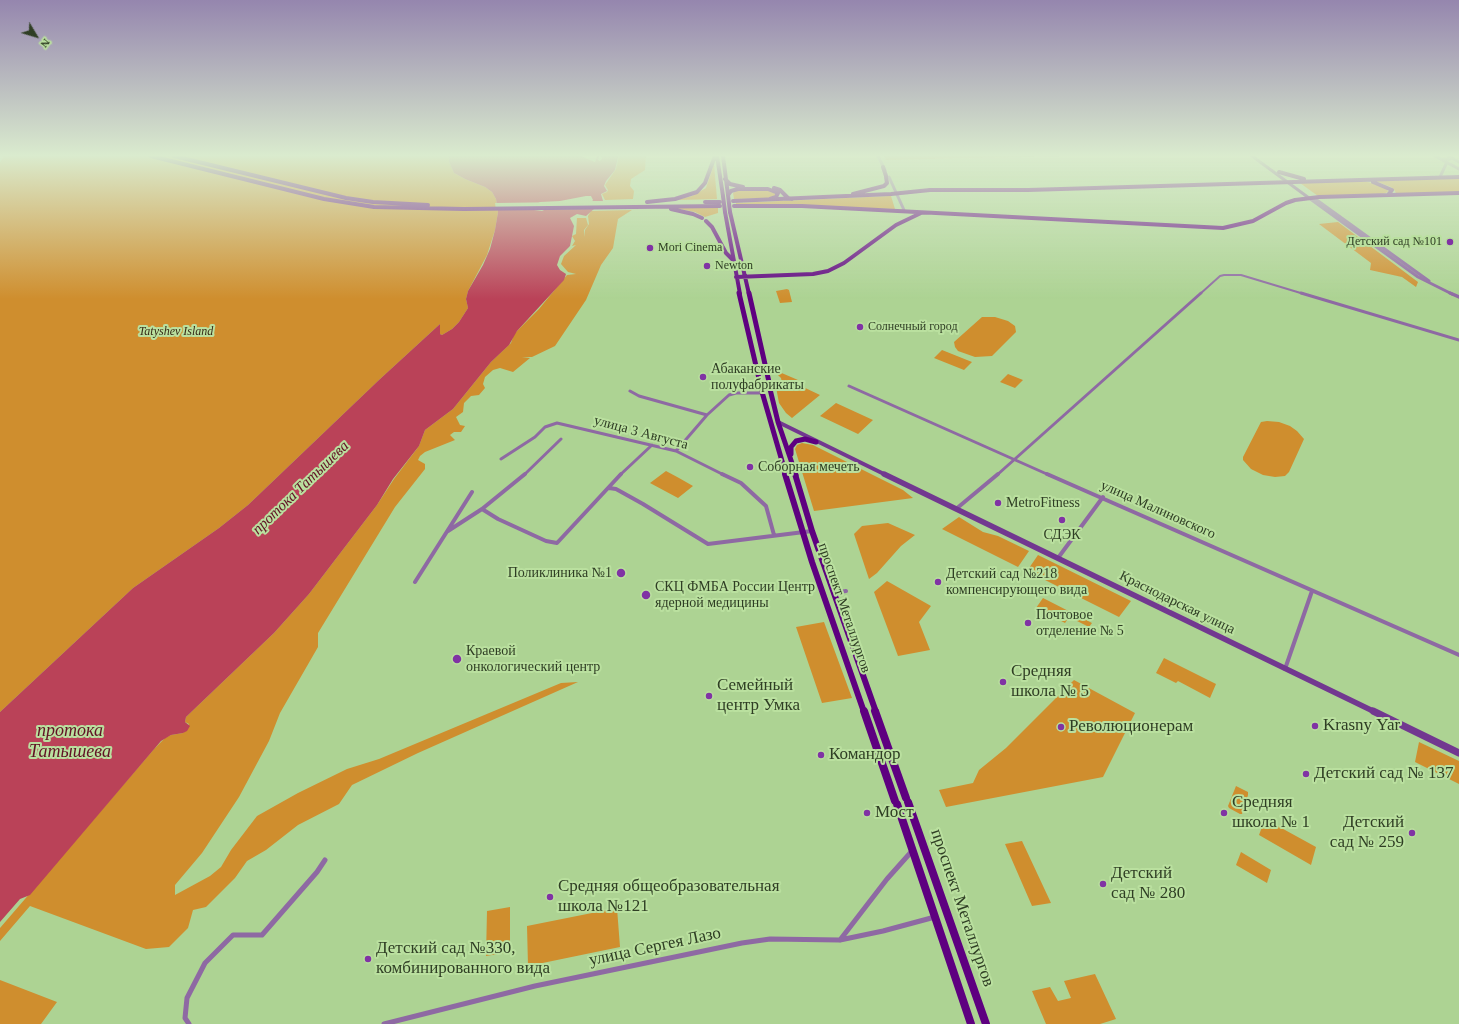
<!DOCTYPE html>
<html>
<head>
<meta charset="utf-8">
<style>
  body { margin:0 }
  #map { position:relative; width:1459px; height:1024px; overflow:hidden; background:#add393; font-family:"Times New Roman",serif }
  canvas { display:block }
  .north { position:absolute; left:16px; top:16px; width:40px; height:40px; -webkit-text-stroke:3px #bae09f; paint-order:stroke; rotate:128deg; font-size:11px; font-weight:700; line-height:16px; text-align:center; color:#2f3e24 }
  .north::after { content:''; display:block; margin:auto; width:14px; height:18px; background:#2f3e24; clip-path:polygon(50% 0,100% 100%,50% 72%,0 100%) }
</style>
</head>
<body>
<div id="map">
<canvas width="1459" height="1024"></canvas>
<div class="north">N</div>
</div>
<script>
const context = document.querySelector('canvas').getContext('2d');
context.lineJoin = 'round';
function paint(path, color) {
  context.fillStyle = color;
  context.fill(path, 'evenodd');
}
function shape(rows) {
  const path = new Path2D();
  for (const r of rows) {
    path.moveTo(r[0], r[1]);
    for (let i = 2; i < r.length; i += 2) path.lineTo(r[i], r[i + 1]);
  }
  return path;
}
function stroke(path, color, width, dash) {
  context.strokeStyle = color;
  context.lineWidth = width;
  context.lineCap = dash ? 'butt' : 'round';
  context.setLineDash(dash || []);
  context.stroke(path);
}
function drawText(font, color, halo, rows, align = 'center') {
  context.font = font + ' "Times New Roman",serif';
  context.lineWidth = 4;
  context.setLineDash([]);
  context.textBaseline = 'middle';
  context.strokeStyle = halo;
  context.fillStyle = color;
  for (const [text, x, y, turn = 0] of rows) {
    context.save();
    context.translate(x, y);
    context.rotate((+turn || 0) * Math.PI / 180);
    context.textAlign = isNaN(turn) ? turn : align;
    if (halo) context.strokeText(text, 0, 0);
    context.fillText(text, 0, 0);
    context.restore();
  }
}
const green = shape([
  [1,156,449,156,449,162,454,173,465,179,485,187,492,192,496,199,498,212,495,230,487,255,468,291,466,299,468,308,459,322,452,329,442,335,440,334,440,324,380,379,248,505,219,528,133,588,0,712,0,162,3,158],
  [619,156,646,156,645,170,631,179,630,186,634,191,633,199,605,200,602,194,607,192,608,190,605,185,616,169],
  [884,156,1067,156,886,160],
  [714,164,717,199,677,200,692,196,706,188],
  [1459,178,1459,192,1396,194,1395,191,1391,187,1375,181],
  [1363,181,1372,183,1387,189,1388,192,1383,194,1318,196,1300,183],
  [738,190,769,190,776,194,775,196,769,198,734,199,733,193],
  [891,196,895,209,736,204,736,203],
  [675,208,718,208,718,213,705,217,695,212],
  [632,210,618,219,613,248,601,265,586,300,555,346,532,357,522,357,530,358,513,372,500,368,493,370,485,377,483,384,485,388,479,395,471,396,464,403,463,412,456,417,460,425,465,426,461,432,454,432,450,435,455,440,425,452,420,456,418,460,425,464,425,469,395,507,318,633,318,647,280,713,269,741,239,797,202,853,175,885,175,895,210,876,221,867,231,850,257,816,298,793,347,769,379,759,561,683,578,682,418,753,352,785,339,804,298,825,266,850,247,861,235,878,206,907,193,910,188,928,169,947,146,949,30,906,0,941,0,928,155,748,165,738,171,735,183,733,189,724,185,722,186,717,274,633,309,594,377,505,394,479,419,446,425,430,453,409,491,362,511,343,514,334,539,309,567,275,576,274,568,272,561,264,564,256,576,245,572,246,575,241,572,236,576,234,577,218,586,218,588,225,584,230,585,237,585,230,589,224,588,216,591,211],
  [1338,222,1418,282,1416,287,1402,277,1370,270,1371,263,1319,224],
  [787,289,789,290,792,302,780,303,776,291],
  [982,317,995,317,1008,321,1015,326,1016,332,992,356,975,357,958,351,955,347,954,342],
  [942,350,972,362,964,370,934,358],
  [777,371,798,380,801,386,820,395,792,418,786,413,779,403,776,387,782,383,781,378,778,375],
  [1008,374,1023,380,1015,388,1000,382],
  [836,403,873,420,858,434,820,416],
  [1267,421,1279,422,1290,426,1297,431,1304,439,1289,472,1285,476,1275,477,1263,475,1251,469,1243,460,1243,457,1261,422],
  [802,443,813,445,903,490,913,498,814,511,795,449,797,445],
  [666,471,679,478,693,486,678,498,650,483],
  [959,517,983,532,998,536,1029,551,1018,567,942,529],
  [888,523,915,535,901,546,877,573,869,579,854,534,862,526],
  [1038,555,1131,601,1119,617,1027,571],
  [887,581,931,606,919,622,930,650,898,656,874,592],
  [1043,598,1092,623,1089,627,1069,617,1065,623,1036,608],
  [824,622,852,698,822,703,796,627],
  [1164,658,1216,684,1210,698,1178,681,1176,683,1156,673],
  [1074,680,1135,713,1103,777,946,807,939,790,973,783,979,770,1006,748],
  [1419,742,1459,761,1459,784,1415,762],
  [1236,786,1248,792,1248,795,1242,814,1240,814,1229,808,1228,806],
  [1265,819,1316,847,1311,865,1259,835],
  [1022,841,1051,903,1032,906,1005,844],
  [1241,852,1271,870,1267,883,1236,865],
  [510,907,510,952,486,956,487,911],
  [617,908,620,947,528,966,527,926],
  [1095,974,1116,1019,1100,1024,1046,1024,1032,991,1050,987,1058,1001,1071,998,1064,981],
  [0,980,57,1002,41,1024,0,1024]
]);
const water = shape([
  [449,156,581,156,595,162,597,156,599,156,598,160,600,161,602,158,601,156,618,156,618,157,615,170,606,181,604,186,607,191,601,194,603,201,586,216,577,214,570,218,574,226,570,246,560,256,557,265,560,270,566,274,564,280,517,331,509,345,491,362,453,409,425,430,419,446,393,479,377,505,309,594,274,633,186,717,185,722,190,726,187,731,183,733,171,735,161,741,30,895,20,899,0,922,0,712,133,588,219,528,248,505,380,379,440,324,440,334,442,335,452,329,459,322,468,308,466,299,468,291,483,265,490,249,495,230,498,212,496,199,492,192,485,187,465,179,454,173,449,162],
  [586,196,591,196,593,200,590,204,578,207,548,208,542,211,534,210,533,207,540,202,560,201]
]);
const pier = shape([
  [590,201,604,201,596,209,496,210,495,203,566,202,542,203,536,208,553,205,583,205]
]);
const minorFar3 = shape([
  [1200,294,1220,276,1224,275,1241,275,1304,294]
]);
const minorFar2 = shape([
  [1301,293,1459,340],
  [849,386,1049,475],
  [630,391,639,396,707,415],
  [676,451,707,415,729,395,736,393,762,393],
  [501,459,535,437,545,427,557,423,676,451,724,475],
  [524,475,561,439],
  [620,475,652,445],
  [997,475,1201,293]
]);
const minorFar1 = shape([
  [722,474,741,483,766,506,774,535],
  [1047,474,1459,655],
  [609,488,616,489,643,504,708,544,812,531],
  [482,509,498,519,546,541,557,543,621,474],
  [956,509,998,474],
  [448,531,482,509,525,474],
  [1058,558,1103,497],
  [415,582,472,492],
  [833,593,846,591],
  [1285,669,1312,591]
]);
const minor = shape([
  [840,940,887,879,912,851],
  [189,1024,185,1018,187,998,205,963,233,935,262,935,317,872,325,860],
  [384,1024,535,986,742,943,770,939,840,940,883,931,935,917]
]);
const tertiaryFar1 = shape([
  [878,156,885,170],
  [1435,156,1459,169],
  [1448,156,1459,162],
  [1443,159,1450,159,1451,157],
  [889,177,904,210],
  [1440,177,1447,162],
  [1309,198,1418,277,1452,294],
  [1314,198,1429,281]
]);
const tertiary = shape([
  [1450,293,1459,297]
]);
const secondaryFar3 = shape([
  [1252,156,1309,198]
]);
const secondaryFar2 = shape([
  [778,422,886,475]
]);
const secondaryFar1 = shape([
  [884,474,1375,712]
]);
const secondary = shape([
  [1373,711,1459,753]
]);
const primaryFar3 = shape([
  [151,156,324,199,374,207,464,209,720,206],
  [174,156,346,198,373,202,428,205],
  [717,156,723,196],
  [723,156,728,195],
  [883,167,886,176],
  [1279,172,1304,179],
  [725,179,730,184,743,187],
  [1373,182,1392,190,1388,195],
  [774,188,780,190,788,198,792,199],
  [853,194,884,186,887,183,886,177],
  [728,195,731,191,738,189,768,189,778,193,776,197,770,199],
  [733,201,891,194,930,190,1028,190,1459,177],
  [647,202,675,199,697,192,705,183,715,156],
  [705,202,720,202],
  [734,206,802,206,1223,228,1253,221,1286,203,1295,200,1319,197,1459,193],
  [671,209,693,214,702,218],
  [725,212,740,294],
  [730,212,749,294],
  [706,221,712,227,726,253,733,260],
  [736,277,813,274,828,271,844,263,896,225,921,213]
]);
const primaryFar2 = shape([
  [739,293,760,383],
  [749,293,769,382],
  [760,385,786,475],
  [769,385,778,422,796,475],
  [791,454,791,447,796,441,805,439,816,442]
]);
const primaryFar1 = shape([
  [785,474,812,562,864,712],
  [795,474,812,531,876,712]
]);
const primary = shape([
  [864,711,895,801],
  [875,711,906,798],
  [908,802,986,1024],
  [897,804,971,1024]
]);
const primaryBridge = shape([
  [728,195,730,212],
  [723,196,725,212]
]);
const markers = [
  [1450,242,4,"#8033a4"],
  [650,248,4,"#8033a4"],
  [707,266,4,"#8033a4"],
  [860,327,4,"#8033a4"],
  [703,377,4,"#8033a4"],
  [750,467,4,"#8033a4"],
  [998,503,4,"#8033a4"],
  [1062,520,4,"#8033a4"],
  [621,573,5,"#8033a4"],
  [938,582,4,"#8033a4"],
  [646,595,5,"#8033a4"],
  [1028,623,4,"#8033a4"],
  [457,659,5,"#8033a4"],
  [1003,682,4,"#8033a4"],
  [709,696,4,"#8033a4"],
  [1315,726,4,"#8033a4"],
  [1061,727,4,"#8033a4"],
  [821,755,4,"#8033a4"],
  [1306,774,4,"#8033a4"],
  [867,813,4,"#8033a4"],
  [1224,813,4,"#8033a4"],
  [1412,833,4,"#8033a4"],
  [1103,884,4,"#8033a4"],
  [550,897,4,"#8033a4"],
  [368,959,4,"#8033a4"]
];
const farPoinames = [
  ["Детский сад №101",1442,242,"right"],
  ["Mori Cinema",658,248],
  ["Newton",715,266],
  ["Солнечный город",868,327]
];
const farParknames = [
  ["Tatyshev Island",176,332]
];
const poiNames = [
  ["Абаканские",711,369],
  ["полуфабрикаты",711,385],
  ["Соборная мечеть",758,467],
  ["MetroFitness",1006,503],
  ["СДЭК",1062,535,"center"],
  ["Поликлиника №1",612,573,"right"],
  ["Детский сад №218",946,574],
  ["компенсирующего вида",946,590],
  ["СКЦ ФМБА России Центр",655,587],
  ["ядерной медицины",655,603],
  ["Почтовое",1036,615],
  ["отделение № 5",1036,631],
  ["Краевой",466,651],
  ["онкологический центр",466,667]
];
const streetNames = [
  ["улица 3 Августа",641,433,15],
  ["улица Малиновского",1158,510,24],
  ["Краснодарская улица",1177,603,26],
  ["проспект Металлургов",844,608,71]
];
const waterNames = [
  ["протока Татышева",301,488,-44]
];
const nearPoinames = [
  ["Средняя",1011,672],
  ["школа № 5",1011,692],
  ["Семейный",717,686],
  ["центр Умка",717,706],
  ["Krasny Yar",1323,726],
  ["Революционерам",1069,727],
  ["Командор",829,755],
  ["Детский сад № 137",1314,774],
  ["Средняя",1232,803],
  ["школа № 1",1232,823],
  ["Мост",875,813],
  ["Детский",1404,823,"right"],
  ["сад № 259",1404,843,"right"],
  ["Детский",1111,874],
  ["сад № 280",1111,894],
  ["Средняя общеобразовательная",558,887],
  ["школа №121",558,907],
  ["Детский сад №330,",376,949],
  ["комбинированного вида",376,969]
];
const nearStreetnames = [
  ["проспект Металлургов",962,908,71],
  ["улица Сергея Лазо",655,947,-12]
];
const nearWaternames = [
  ["протока",70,731],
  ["Татышева",70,752]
];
paint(green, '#cf8e2e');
paint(water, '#ba4258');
paint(pier, '#add393');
stroke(minorFar3, '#8e69a3', 2);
stroke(minorFar2, '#8e69a3', 3);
stroke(minorFar1, '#8e69a3', 4);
stroke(minor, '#8e69a3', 5);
stroke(tertiaryFar1, '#8e69a3', 3);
stroke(tertiary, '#8e69a3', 3.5);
stroke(secondaryFar3, '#723890', 3);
stroke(secondaryFar2, '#723890', 4);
stroke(secondaryFar1, '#723890', 5.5);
stroke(secondary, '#723890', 7);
stroke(primaryFar3, '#5e0080', 4);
stroke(primaryFar2, '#5e0080', 5);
stroke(primaryFar1, '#5e0080', 6);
stroke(primary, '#5e0080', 8);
stroke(primaryBridge, '#5e0080', 4);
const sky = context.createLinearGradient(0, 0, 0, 299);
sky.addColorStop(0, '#9586ae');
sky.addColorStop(0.52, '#daebce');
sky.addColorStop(1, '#daebce00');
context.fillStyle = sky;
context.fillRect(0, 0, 1459, 299);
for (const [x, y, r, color] of markers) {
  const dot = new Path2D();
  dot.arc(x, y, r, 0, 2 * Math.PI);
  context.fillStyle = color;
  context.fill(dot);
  stroke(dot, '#bae09f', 1.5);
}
drawText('12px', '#2f3e24', '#bae09f', farPoinames, 'left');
drawText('italic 12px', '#372917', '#bae09f', farParknames);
drawText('14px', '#2f3e24', '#bae09f', poiNames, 'left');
drawText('14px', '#2f3e24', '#bae09f', streetNames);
drawText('italic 15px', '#611225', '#bae09f', waterNames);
drawText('17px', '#2f3e24', '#bae09f', nearPoinames, 'left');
drawText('17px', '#2f3e24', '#bae09f', nearStreetnames);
drawText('italic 18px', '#611225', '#bae09f', nearWaternames);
</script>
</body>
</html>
